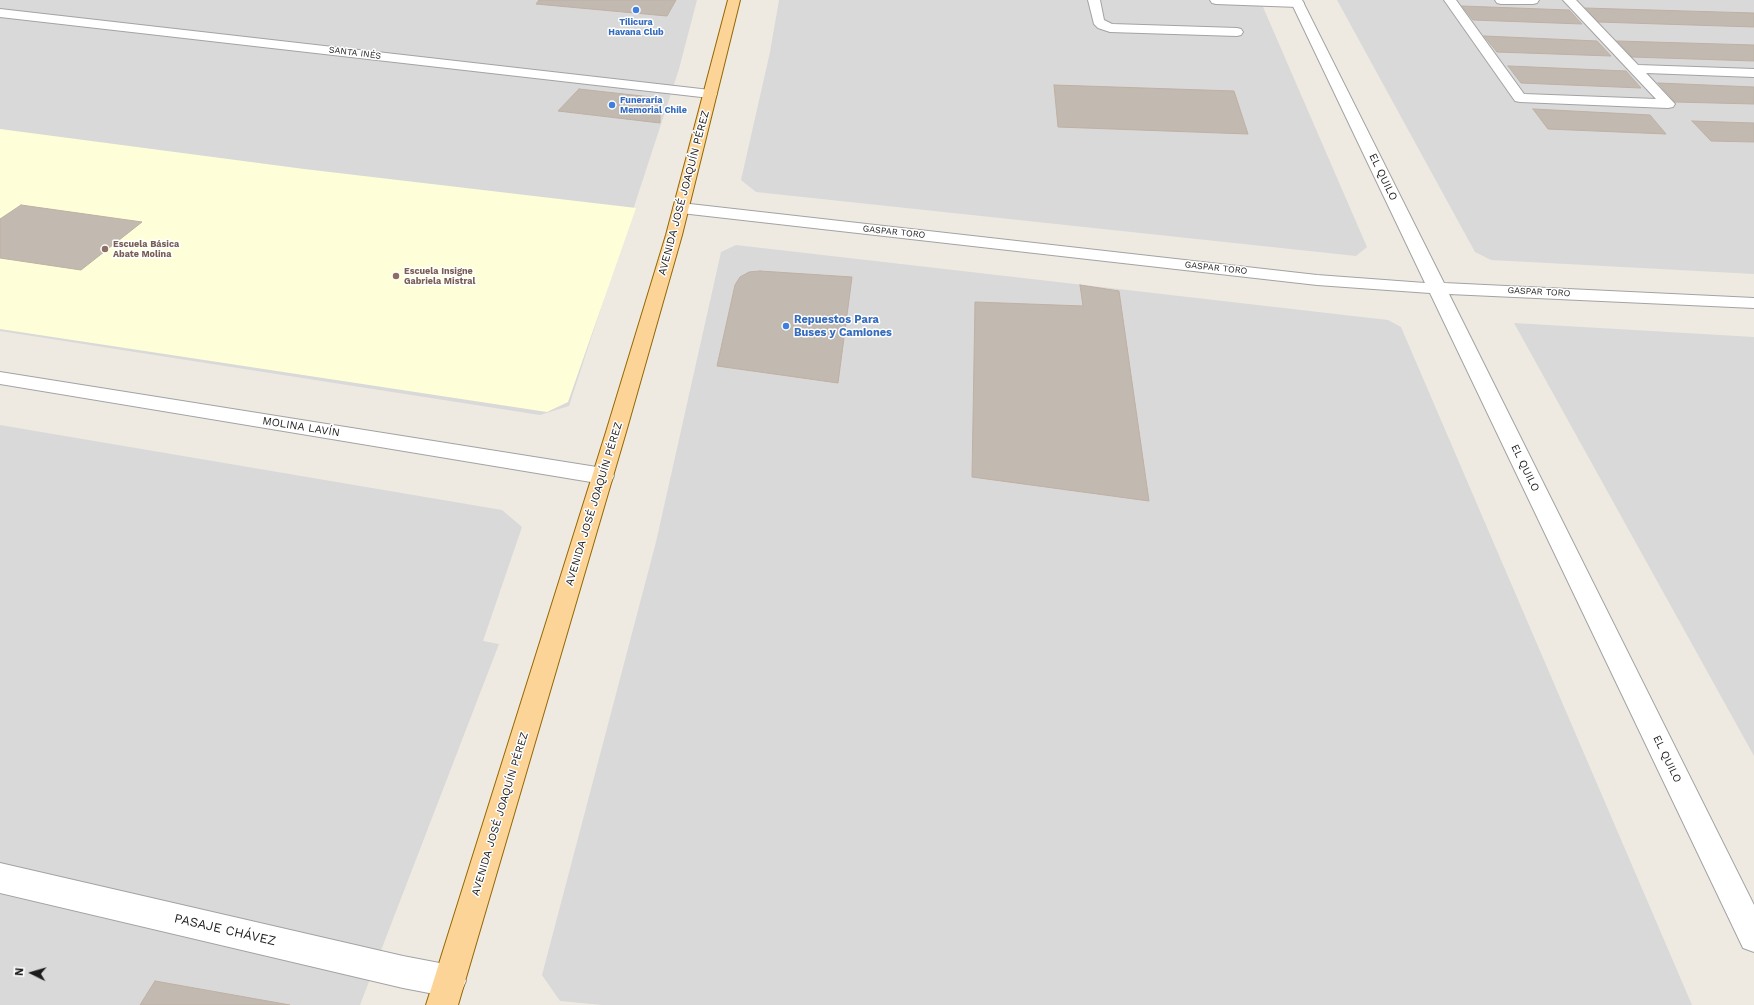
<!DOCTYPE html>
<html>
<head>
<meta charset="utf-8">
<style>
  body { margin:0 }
  #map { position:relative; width:1754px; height:1005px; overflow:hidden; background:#eeeae1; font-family:"Work Sans",sans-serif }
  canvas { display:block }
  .north { position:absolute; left:12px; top:953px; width:40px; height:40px; -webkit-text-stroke:3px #fff; paint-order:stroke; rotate:275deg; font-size:11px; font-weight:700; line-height:16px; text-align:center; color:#1c1c1c }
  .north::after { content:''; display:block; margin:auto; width:14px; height:18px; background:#1c1c1c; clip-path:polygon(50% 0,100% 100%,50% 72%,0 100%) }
</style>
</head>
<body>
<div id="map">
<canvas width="1754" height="1005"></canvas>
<div class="north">N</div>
</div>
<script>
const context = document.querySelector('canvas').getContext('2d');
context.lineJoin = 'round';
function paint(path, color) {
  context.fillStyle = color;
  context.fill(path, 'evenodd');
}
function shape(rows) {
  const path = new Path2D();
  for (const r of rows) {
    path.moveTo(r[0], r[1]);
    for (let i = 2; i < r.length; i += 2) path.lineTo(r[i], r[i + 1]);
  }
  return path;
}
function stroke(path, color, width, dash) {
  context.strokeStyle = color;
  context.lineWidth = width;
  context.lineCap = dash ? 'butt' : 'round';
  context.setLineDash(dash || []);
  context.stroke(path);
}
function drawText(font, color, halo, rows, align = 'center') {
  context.font = font + ' "Work Sans",sans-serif';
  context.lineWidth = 3;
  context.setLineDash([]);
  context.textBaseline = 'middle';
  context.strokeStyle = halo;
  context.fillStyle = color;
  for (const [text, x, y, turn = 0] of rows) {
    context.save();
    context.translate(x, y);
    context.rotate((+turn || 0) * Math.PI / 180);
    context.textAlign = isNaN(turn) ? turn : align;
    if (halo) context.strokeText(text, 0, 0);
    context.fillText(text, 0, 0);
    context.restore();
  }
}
const residential = shape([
  [0,0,697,0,679,69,569,406,540,415,0,331],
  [779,0,1260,0,1367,247,1356,256,756,192,741,180,770,52],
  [1337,0,1754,0,1754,274,1491,260,1475,252],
  [736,245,1388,320,1401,327,1692,1005,602,1005,560,1001,542,975,656,542,721,252],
  [1514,323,1754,337,1754,756],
  [0,425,502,510,522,527,483,641,499,644,360,1005,0,1005]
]);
const education = shape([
  [0,129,304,169,636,208,568,402,547,412,0,329]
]);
const building = shape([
  [539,0,676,0,667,16,536,4,539,0],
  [1462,6,1569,10,1582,24,1473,20,1462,6],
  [1584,8,1754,13,1754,27,1598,22,1584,8],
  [1484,36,1597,41,1611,56,1497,52,1484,36],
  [1617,41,1754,45,1754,61,1632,57,1617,41],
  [1508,66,1626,71,1641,88,1521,83,1508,66],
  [1658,83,1754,87,1754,104,1675,102,1658,83],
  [1054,85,1234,91,1248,134,1058,127,1054,85],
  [579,89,660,98,660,123,558,111,579,89],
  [1533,109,1650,115,1666,134,1548,129,1533,109],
  [1692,121,1754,123,1754,142,1711,141,1692,121],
  [21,205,142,222,81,270,0,258,0,219,21,205],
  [760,271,852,277,838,383,717,366,735,285,740,277,749,272,760,271],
  [1080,285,1119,291,1149,501,972,477,975,302,1083,306,1080,285],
  [155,981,290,1005,140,1005,155,981]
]);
const service = shape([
  [1088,0,1100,0,1104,20,1112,24,1237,28,1241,29,1243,32,1241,35,1237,36,1110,32,1098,28,1094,24,1088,0],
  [1210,0,1301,0,1304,3,1302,6,1298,7,1216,4,1212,3,1210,0],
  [1444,0,1456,0,1524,94,1656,99,1563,0,1576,0,1638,65,1754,69,1754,77,1646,73,1675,104,1673,107,1668,108,1520,102,1515,101,1444,0],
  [1495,0,1539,0,1537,3,1533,4,1501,4,1497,3,1495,0]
]);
const minor = shape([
  [1290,0,1302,0,1444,283,1754,298,1754,308,1449,294,1754,905,1754,952,1743,948,1430,293,1317,285,681,213,675,211,673,208,675,205,681,203,1317,275,1425,283,1290,0],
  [0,9,710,90,715,91,717,94,715,97,710,98,0,17,0,9],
  [0,372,603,468,611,470,614,476,611,482,603,484,0,384,0,372],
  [0,863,403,956,450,965,461,970,466,981,461,992,450,997,403,988,0,893,0,863]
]);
const primary = shape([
  [728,0,740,0,682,235,626,432,458,1005,426,1005,606,432,666,235,728,0]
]);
const markers = [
  [636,10,4,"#3f7fe0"],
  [612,105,4,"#3f7fe0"],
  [105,249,4,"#8d6e63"],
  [396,276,4,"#8d6e63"],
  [786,326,4,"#3f7fe0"]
];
const farShopnames = [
  ["Tilicura",636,22],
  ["Havana Club",636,32],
  ["Funeraría",620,100,"left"],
  ["Memorial Chile",620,110,"left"]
];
const farStreetnames = [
  ["SANTA INÉS",355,53,7],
  ["GASPAR TORO",894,232,6],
  ["GASPAR TORO",1216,268,6],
  ["GASPAR TORO",1539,292,3]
];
const farEducationnames = [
  ["Escuela Básica",113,244],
  ["Abate Molina",113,254],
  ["Escuela Insigne",404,271],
  ["Gabriela Mistral",404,281]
];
const streetNames = [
  ["EL QUILO",1383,177,64],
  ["AVENIDA JOSÉ JOAQUÍN PÉREZ",684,193,-75],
  ["MOLINA LAVÍN",301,427,9],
  ["EL QUILO",1525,468,64],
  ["AVENIDA JOSÉ JOAQUÍN PÉREZ",594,504,-73],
  ["EL QUILO",1667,759,64],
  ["AVENIDA JOSÉ JOAQUÍN PÉREZ",500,814,-73]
];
const shopNames = [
  ["Repuestos Para",794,320],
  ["Buses y Camiones",794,333]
];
const nearStreetnames = [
  ["PASAJE CHÁVEZ",225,930,13]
];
paint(residential, '#dad9d9');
paint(education, '#feffd9');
paint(building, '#c2b9b1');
stroke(building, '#bfb0a3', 1);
stroke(service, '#a3a3a3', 2);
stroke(minor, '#a3a3a3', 2);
stroke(primary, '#946700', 2);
paint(service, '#fff');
paint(minor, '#fff');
paint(primary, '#fdd497');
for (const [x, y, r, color] of markers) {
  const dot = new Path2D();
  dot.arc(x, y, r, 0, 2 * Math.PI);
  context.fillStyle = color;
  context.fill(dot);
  stroke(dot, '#fff', 1.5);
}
drawText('bold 9px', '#366cbe', '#fff', farShopnames);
drawText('9px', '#1c1c1c', '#fff', farStreetnames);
drawText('bold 9px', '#785e54', '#fff', farEducationnames, 'left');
drawText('11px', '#1c1c1c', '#fff', streetNames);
drawText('bold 11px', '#366cbe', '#fff', shopNames, 'left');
drawText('13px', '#1c1c1c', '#fff', nearStreetnames);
</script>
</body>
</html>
